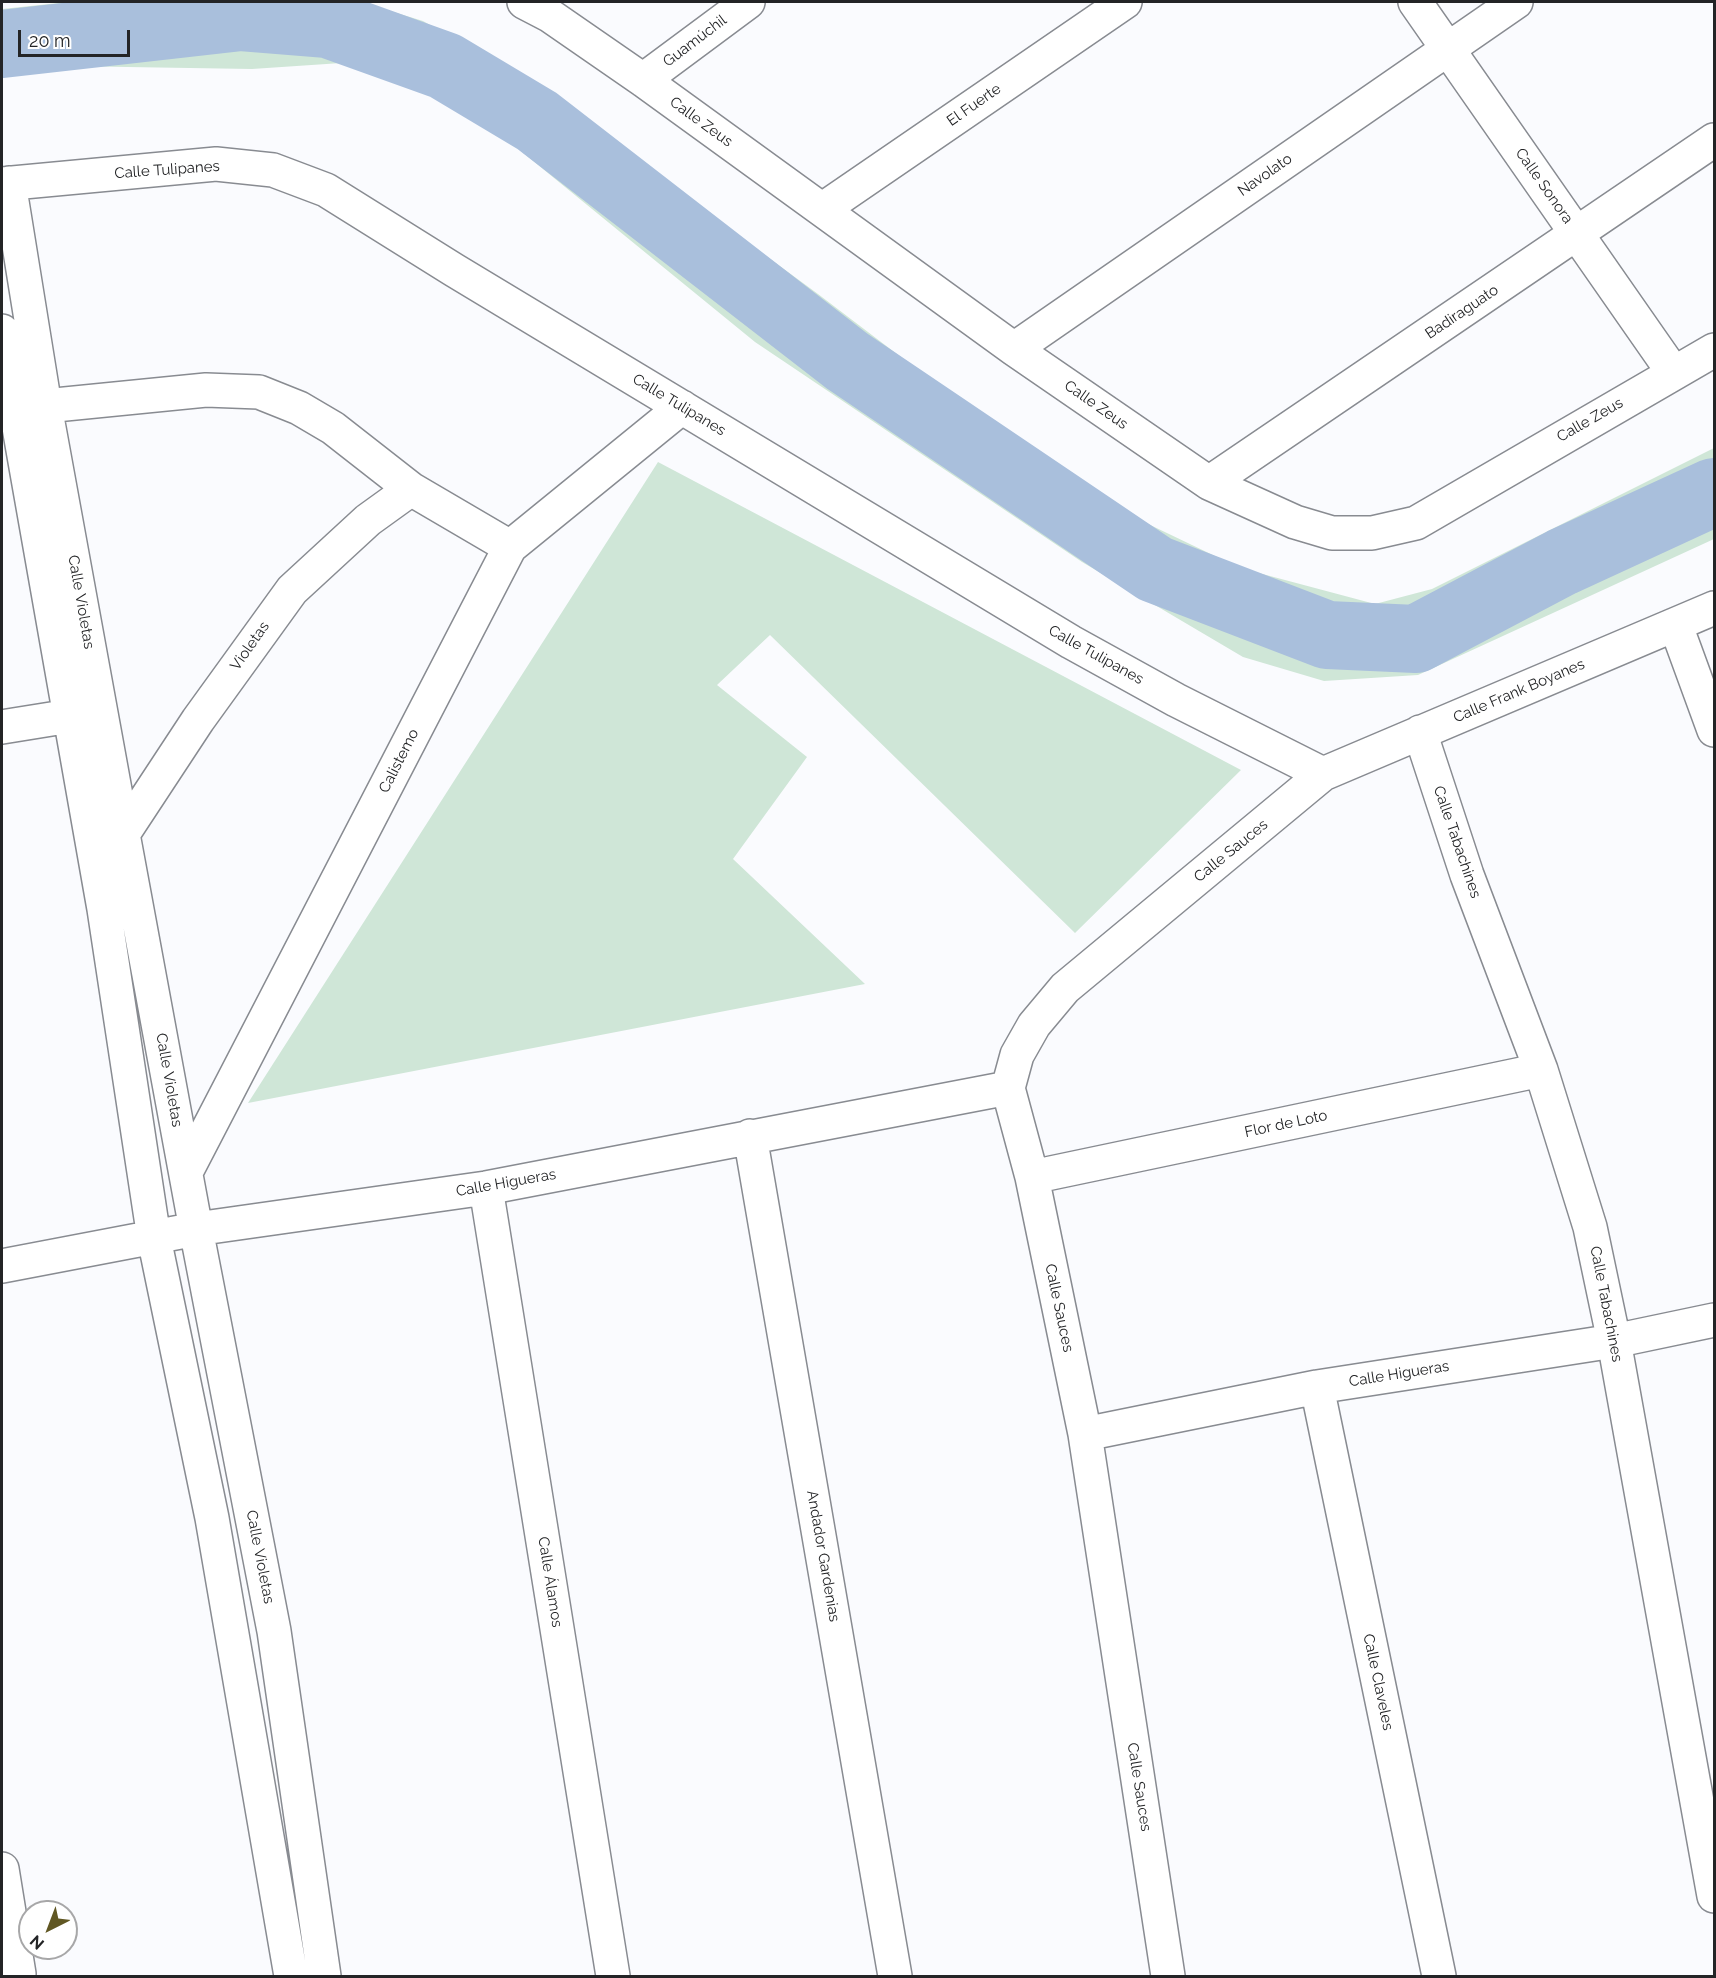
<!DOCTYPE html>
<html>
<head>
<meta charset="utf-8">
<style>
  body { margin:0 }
  #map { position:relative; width:1716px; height:1978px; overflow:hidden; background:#fafbfe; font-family:Raleway,sans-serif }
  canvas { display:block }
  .frame { position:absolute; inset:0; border:3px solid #232426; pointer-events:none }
  .north { position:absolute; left:18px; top:1900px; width:60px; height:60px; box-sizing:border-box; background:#fff; border:2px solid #a7a7a8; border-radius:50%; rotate:222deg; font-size:16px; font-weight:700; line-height:24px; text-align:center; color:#232426 }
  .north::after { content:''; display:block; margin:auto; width:21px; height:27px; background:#605723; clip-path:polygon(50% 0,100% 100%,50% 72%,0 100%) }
  .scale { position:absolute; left:18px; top:30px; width:112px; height:27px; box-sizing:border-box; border:3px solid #232426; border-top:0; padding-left:8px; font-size:18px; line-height:21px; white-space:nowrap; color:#232426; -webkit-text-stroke:4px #fff; paint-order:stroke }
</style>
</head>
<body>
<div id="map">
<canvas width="1716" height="1978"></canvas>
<div class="frame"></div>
<div class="north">N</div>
<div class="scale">20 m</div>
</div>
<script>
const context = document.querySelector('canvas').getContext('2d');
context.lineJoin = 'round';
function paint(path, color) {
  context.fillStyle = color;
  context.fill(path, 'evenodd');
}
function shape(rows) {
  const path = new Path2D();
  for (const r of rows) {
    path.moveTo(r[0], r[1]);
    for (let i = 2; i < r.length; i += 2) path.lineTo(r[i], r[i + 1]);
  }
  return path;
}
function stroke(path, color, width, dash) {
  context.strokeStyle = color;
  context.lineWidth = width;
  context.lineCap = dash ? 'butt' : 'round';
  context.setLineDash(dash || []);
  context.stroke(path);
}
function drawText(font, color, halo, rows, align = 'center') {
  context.font = font + ' Raleway,sans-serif';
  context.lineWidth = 4.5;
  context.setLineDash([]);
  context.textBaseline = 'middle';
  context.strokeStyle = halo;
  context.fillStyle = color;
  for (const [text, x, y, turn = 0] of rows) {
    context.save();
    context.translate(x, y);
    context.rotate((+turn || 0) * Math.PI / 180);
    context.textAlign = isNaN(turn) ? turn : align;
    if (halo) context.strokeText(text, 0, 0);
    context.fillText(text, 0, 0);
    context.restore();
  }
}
const green = shape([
  [68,2,361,2,423,21,522,77,818,294,1073,488,1240,568,1375,604,1432,589,1714,448,1714,539,1418,675,1324,681,1243,657,1082,562,755,342,467,107,371,61,252,69,2,65,2,9],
  [658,462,1241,770,1075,933,770,635,717,685,807,757,733,859,865,984,248,1103]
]);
const river = shape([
  [2,44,241,17,328,24,445,66,537,121,847,361,1155,569,1327,635,1416,639,1562,562,1714,492]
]);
const minor = shape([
  [524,2,549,15,643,80,1014,349,1209,483,1295,522,1332,533,1372,533,1416,523,1714,350],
  [1415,2,1673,372],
  [643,80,748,2],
  [9,183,45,406,123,834,196,1229,274,1631,324,1976],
  [2,184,216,164,273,170,326,190,454,270,1071,642,1176,700,1323,774],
  [823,209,1125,2],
  [2,331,104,909,154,1238,212,1518,291,1976],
  [1014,349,1516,2],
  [45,406,206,390,259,392,299,408,333,428,411,489,510,547],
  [1209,483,1714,140],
  [1676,626,1714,730],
  [2,727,70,716,91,723],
  [1420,732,1467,875,1541,1070,1590,1227,1614,1341,1714,1896],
  [123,834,198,720,292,590,368,520,411,489],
  [750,1136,895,1976],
  [186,1172,510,547,682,407],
  [1032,1177,1541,1070],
  [486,1188,613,1976],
  [2,1266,196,1229,486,1188,1008,1088],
  [1317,1387,1439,1976],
  [1085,1434,1317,1387,1614,1341,1714,1320],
  [2,1869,19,1974],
  [1168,1976,1085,1434,1032,1177,1008,1088,1017,1055,1034,1025,1065,988,1323,774,1714,608]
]);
const streetNames = [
  ["Guamúchil",695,41,-37],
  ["El Fuerte",974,105,-35],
  ["Calle Zeus",701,122,36],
  ["Calle Tulipanes",167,170,-4],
  ["Navolato",1265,175,-35],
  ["Calle Sonora",1544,186,55],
  ["Badiraguato",1462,312,-34],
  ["Calle Tulipanes",679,405,31],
  ["Calle Zeus",1096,405,35],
  ["Calle Zeus",1590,420,-30],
  ["Calle Violetas",81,602,80],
  ["Violetas",250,646,-55],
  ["Calle Tulipanes",1096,655,29],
  ["Calle Frank Boyanes",1519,691,-23],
  ["Calistemo",399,761,-63],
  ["Calle Tabachines",1457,842,71],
  ["Calle Sauces",1231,851,-39],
  ["Calle Violetas",169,1080,80],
  ["Flor de Loto",1286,1124,-12],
  ["Calle Higueras",506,1183,-10],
  ["Calle Tabachines",1606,1304,79],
  ["Calle Sauces",1059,1308,78],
  ["Calle Higueras",1399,1374,-9],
  ["Andador Gardenias",823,1556,80],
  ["Calle Violetas",260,1557,79],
  ["Calle Álamos",550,1582,81],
  ["Calle Claveles",1378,1682,78],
  ["Calle Sauces",1139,1787,81]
];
paint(green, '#cfe6d7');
stroke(river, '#a9bfdc', 68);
stroke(minor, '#888b91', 36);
stroke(minor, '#fff', 33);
drawText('15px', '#232426', '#fff', streetNames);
</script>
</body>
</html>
